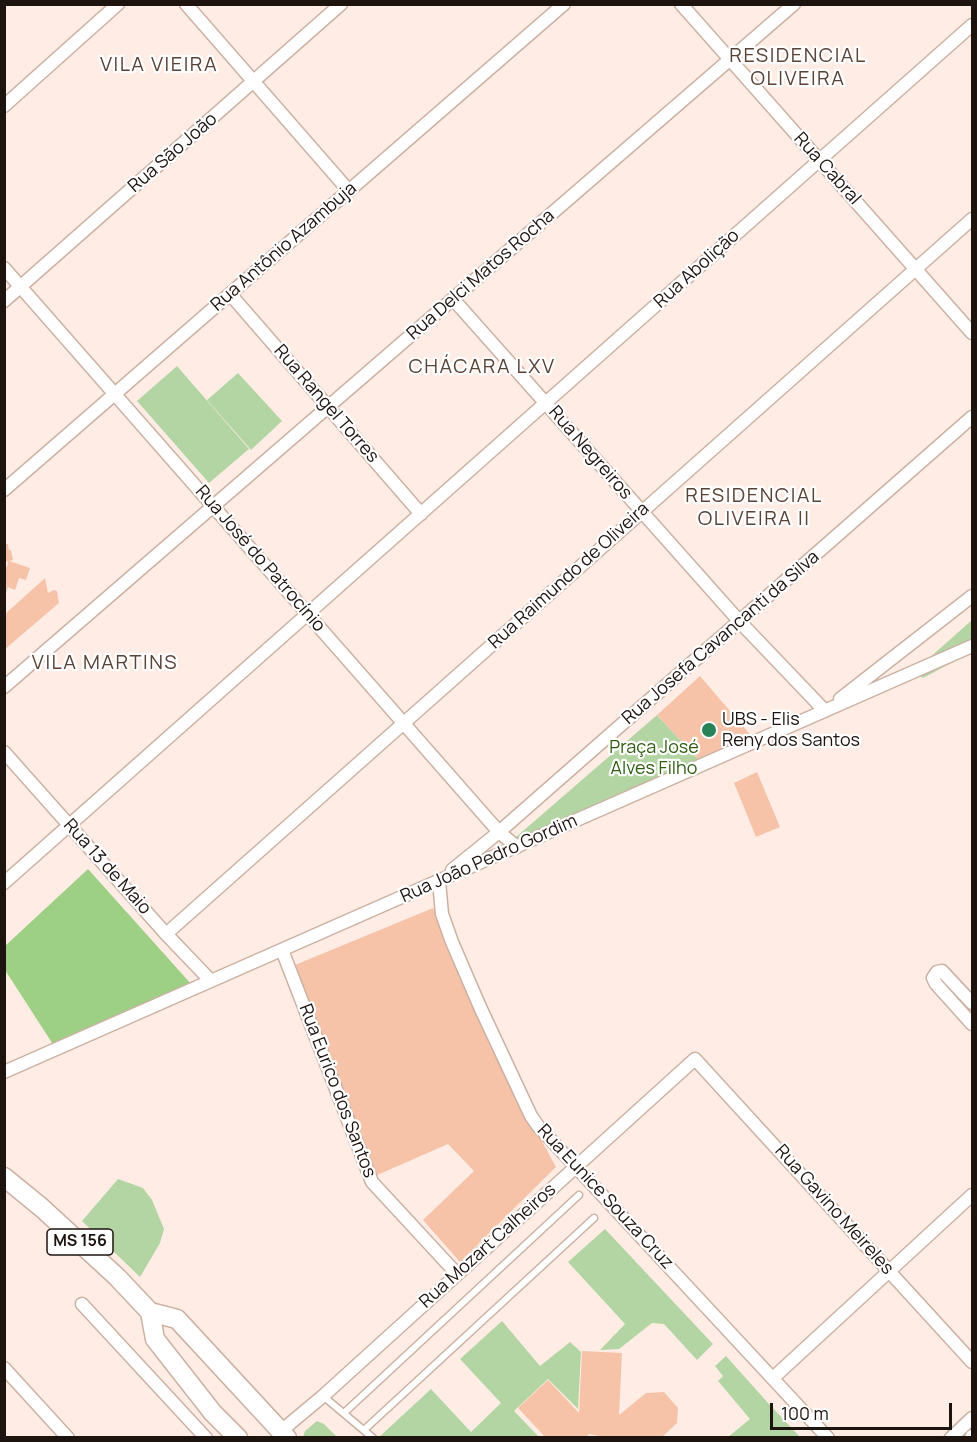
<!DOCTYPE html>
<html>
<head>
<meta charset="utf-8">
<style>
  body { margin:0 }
  #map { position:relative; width:977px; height:1442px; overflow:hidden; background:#ffede5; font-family:Manrope,sans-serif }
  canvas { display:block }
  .frame { position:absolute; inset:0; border:6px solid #1d130f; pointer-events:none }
  .scale { position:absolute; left:770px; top:1403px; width:182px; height:27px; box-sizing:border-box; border:3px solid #1d130f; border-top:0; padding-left:8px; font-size:18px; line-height:21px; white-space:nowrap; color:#1d130f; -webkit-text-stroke:4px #fff; paint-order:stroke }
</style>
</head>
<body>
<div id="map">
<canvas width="977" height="1442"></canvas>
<div class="frame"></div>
<div class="scale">100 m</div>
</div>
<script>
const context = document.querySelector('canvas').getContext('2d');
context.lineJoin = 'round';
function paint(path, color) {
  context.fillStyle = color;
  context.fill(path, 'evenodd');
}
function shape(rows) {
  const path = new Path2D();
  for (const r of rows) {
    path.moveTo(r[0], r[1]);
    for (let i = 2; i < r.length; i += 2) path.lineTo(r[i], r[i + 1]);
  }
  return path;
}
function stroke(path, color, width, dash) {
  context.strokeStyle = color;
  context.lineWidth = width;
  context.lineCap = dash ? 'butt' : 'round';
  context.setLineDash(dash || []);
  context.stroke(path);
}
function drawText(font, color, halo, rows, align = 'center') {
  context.font = font + ' Manrope,sans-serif';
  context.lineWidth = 4.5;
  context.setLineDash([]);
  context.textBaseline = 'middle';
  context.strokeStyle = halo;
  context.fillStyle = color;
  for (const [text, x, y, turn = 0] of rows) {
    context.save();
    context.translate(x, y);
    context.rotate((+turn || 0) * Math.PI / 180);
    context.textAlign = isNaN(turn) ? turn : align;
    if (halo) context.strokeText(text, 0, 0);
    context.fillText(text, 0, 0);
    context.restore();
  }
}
const green = shape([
  [177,366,249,449,209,483,137,401],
  [238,373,282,421,251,450,207,400],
  [972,620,972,652,923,678,916,673,919,667],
  [657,715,708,770,526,849,516,837],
  [118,1179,143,1188,152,1200,164,1229,160,1243,140,1277,82,1221],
  [605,1229,713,1344,697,1360,664,1324,652,1323,619,1349,600,1350,625,1324,568,1262],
  [502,1321,540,1366,570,1342,581,1352,578,1409,548,1379,514,1411,539,1437,379,1437,431,1389,471,1432,501,1403,460,1359],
  [726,1356,769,1404,800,1437,728,1437,750,1419,718,1381,723,1376,715,1366],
  [317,1421,324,1424,337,1437,303,1437,305,1431]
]);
const forest = shape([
  [88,869,192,985,56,1049,5,970,5,946]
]);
const building = shape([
  [4,544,8,544,9,550,11,550,13,560,9,561,30,568,26,580,19,578,15,590,8,587,5,595,4,566,7,567,8,561,4,563],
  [45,578,48,593,54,590,57,591,59,603,4,650,4,615],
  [700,676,760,746,708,770,657,715],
  [757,772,780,827,756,837,734,783],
  [433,908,528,1116,556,1167,460,1262,423,1220,474,1171,448,1144,375,1176,295,965],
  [582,1351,622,1353,619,1415,646,1393,664,1392,678,1408,677,1423,661,1438,610,1438,589,1434,585,1438,546,1438,518,1408,548,1380,579,1413]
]);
const lane = shape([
  [323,1396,373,1438],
  [345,1412,579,1195],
  [365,1429,594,1218]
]);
const street = shape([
  [186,4,349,191],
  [681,4,972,333],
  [4,106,118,4],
  [4,268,499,832,517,847],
  [230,294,421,514],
  [453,299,740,622,825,711],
  [4,301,341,4],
  [4,490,564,4],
  [4,687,794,4],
  [840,699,972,596],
  [4,752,166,934,211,981],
  [452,870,499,832,972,417],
  [439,881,442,914,452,942,480,1007,531,1116,538,1126,828,1438],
  [4,883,972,25],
  [166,934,972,219],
  [282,950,372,1182,457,1274],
  [972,1003,942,971,937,972,933,978,936,984,972,1024],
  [4,1072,972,646],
  [82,1304,206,1438],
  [4,1368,68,1438],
  [773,1378,972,1195],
  [281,1431,323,1396,695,1059,972,1362],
  [951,1438,972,1418],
  [971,1438,972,1436]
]);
const primary = shape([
  [4,1177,42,1208,117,1277,150,1312,177,1319,287,1438],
  [150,1312,155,1339,213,1413,238,1438]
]);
const markers = [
  [709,730,8,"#298359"]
];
const shields = [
  [80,1242,66]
];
const shieldNames = [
  ["MS 156",80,1242]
];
const streetNames = [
  ["Rua São João",173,153,-41],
  ["Rua Cabral",827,169,48],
  ["Rua Antônio Azambuja",284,247,-41],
  ["Rua Abolição",697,269,-42],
  ["Rua Delci Matos Rocha",481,275,-41],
  ["Rua Rangel Torres",326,404,49],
  ["Rua Negreiros",590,453,49],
  ["Rua José do Patrocínio",260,559,49],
  ["Rua Raimundo de Oliveira",569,576,-42],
  ["Rua Josefa Cavancanti da Silva",721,638,-41],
  ["Rua João Pedro Gordim",489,859,-24],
  ["Rua 13 de Maio",107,867,48],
  ["Rua Eurico dos Santos",337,1091,69],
  ["Rua Eunice Souza Cruz",605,1197,47],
  ["Rua Gavino Meireles",834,1210,48],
  ["Rua Mozart Calheiros",488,1246,-42]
];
const poiNames = [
  ["UBS - Elis",722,720],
  ["Reny dos Santos",722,741]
];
const parkNames = [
  ["Praça José",654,748],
  ["Alves Filho",654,769]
];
const neighbourhoodNames = [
  ["RESIDENCIAL",798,56],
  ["OLIVEIRA",798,79],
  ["VILA VIEIRA",159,65],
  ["CHÁCARA LXV",482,367],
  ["RESIDENCIAL",754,496],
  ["OLIVEIRA II",754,519],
  ["VILA MARTINS",105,663]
];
paint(green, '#b3d5a3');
paint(forest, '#9dcf84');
paint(building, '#f6c3a9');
stroke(lane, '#ccb1a3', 9);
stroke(street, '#ccb1a3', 15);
stroke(primary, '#ccb1a3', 21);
stroke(lane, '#fff', 6);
stroke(street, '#fff', 12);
stroke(primary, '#fff', 18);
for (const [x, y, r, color] of markers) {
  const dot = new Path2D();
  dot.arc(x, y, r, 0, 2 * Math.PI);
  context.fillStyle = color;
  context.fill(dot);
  stroke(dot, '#fff', 2);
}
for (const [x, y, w] of shields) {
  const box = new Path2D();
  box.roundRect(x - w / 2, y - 13, w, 26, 4.5);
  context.fillStyle = '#fff';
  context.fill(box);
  stroke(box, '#1d130f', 1.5);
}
drawText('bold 16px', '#1d130f', null, shieldNames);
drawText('18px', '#1d130f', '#fff', streetNames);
drawText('18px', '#1d130f', '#fff', poiNames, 'left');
drawText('18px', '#305d12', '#fff', parkNames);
context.letterSpacing = '1.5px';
drawText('20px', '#594236', '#fff', neighbourhoodNames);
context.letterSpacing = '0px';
</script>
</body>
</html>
